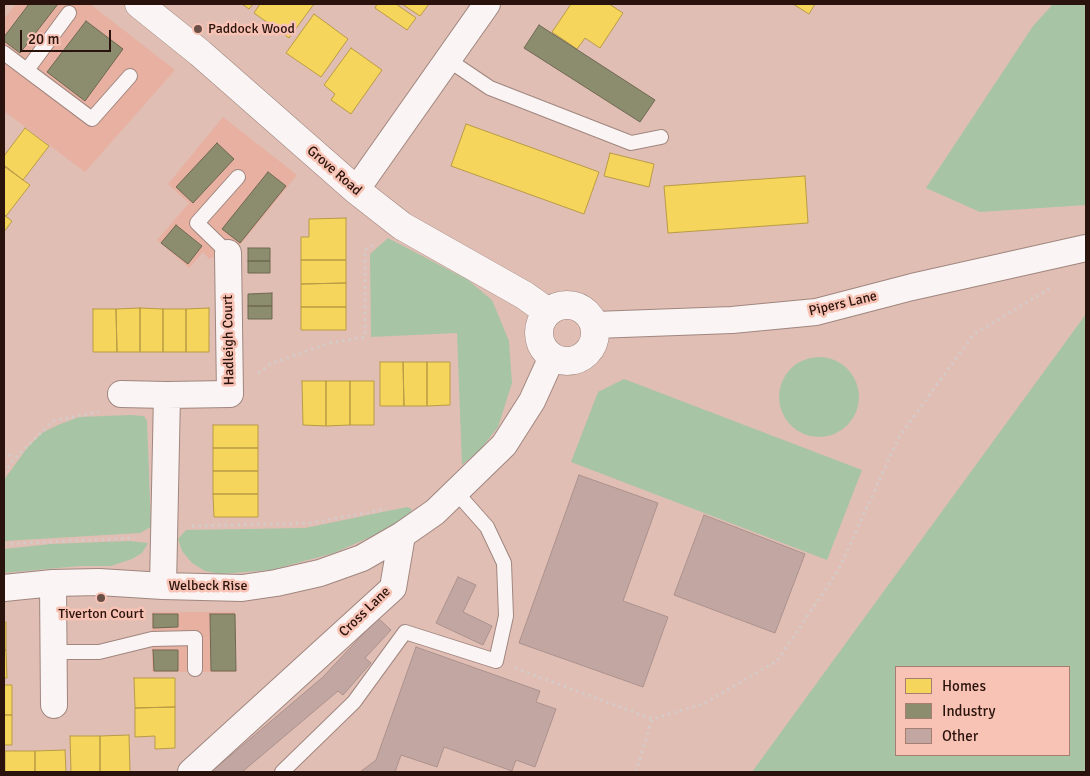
<!DOCTYPE html>
<html>
<head>
<meta charset="utf-8">
<style>
  body { margin:0 }
  #map { position:relative; width:1090px; height:776px; overflow:hidden; background:#e0beb4; font-family:Signika,sans-serif }
  canvas { display:block }
  .frame { position:absolute; inset:0; border:5px solid #2a130c; pointer-events:none }
  .legend { position:absolute; left:895px; top:666px; width:175px; height:90px; box-sizing:border-box; background:#f8c3b5; border:1px solid #a67d71; margin:0; padding:6px 9px; list-style:none; font-size:15px; color:#2a130c }
  .legend li { display:flex; align-items:center; gap:10px; height:25px }
  .legend b { width:25px; border:1px solid #a67d71 }
  .scale { position:absolute; left:20px; top:30px; width:91px; height:22px; box-sizing:border-box; border:2px solid #2a130c; border-top:0; padding-left:6px; font-size:15px; line-height:18px; white-space:nowrap; color:#2a130c; -webkit-text-stroke:4px #f8c3b5; paint-order:stroke }
</style>
</head>
<body>
<div id="map">
<canvas width="1090" height="776"></canvas>
<div class="frame"></div>
<ul class="legend">
<li><b style="height:14px;background:#f6d55c"></b>Homes</li>
<li><b style="height:14px;background:#8c8c6e"></b>Industry</li>
<li><b style="height:14px;background:#c2a6a2"></b>Other</li>
</ul>
<div class="scale">20 m</div>
</div>
<script>
const context = document.querySelector('canvas').getContext('2d');
context.lineJoin = 'round';
function paint(path, color) {
  context.fillStyle = color;
  context.fill(path, 'evenodd');
}
function shape(rows) {
  const path = new Path2D();
  for (const r of rows) {
    if (r.length === 3) {
      path.moveTo(r[0] + r[2], r[1]);
      path.arc(r[0], r[1], r[2], 0, 2 * Math.PI);
      continue;
    }
    path.moveTo(r[0], r[1]);
    for (let i = 2; i < r.length; i += 2) path.lineTo(r[i], r[i + 1]);
  }
  return path;
}
function stroke(path, color, width, dash) {
  context.strokeStyle = color;
  context.lineWidth = width;
  context.lineCap = dash ? 'butt' : 'round';
  context.setLineDash(dash || []);
  context.stroke(path);
}
function drawText(font, color, halo, rows, align = 'center') {
  context.font = font + ' Signika,sans-serif';
  context.lineWidth = 5;
  context.setLineDash([]);
  context.textBaseline = 'middle';
  context.strokeStyle = halo;
  context.fillStyle = color;
  for (const [text, x, y, turn = 0] of rows) {
    context.save();
    context.translate(x, y);
    context.rotate((+turn || 0) * Math.PI / 180);
    context.textAlign = isNaN(turn) ? turn : align;
    if (halo) context.strokeText(text, 0, 0);
    context.fillText(text, 0, 0);
    context.restore();
  }
}
const built = shape([
  [16,4,90,4,175,70,85,172,4,111,4,19],
  [223,117,297,175,241,244,209,259,203,252,189,268,157,240,189,203,168,184],
  [152,612,235,612,236,672,152,672]
]);
const green = shape([
  [1053,4,1086,4,1086,205,980,212,926,188,1033,26],
  [388,238,468,280,492,300,509,341,512,383,498,427,481,449,462,465,457,333,371,337,370,254],
  [1086,314,1086,772,752,772,835,658],
  [1069,667,1069,755,896,755,896,667],
  [819,397,40],
  [624,379,862,470,827,560,571,462,598,392],
  [130,415,144,416,147,421,151,527,140,533,4,541,4,480,27,448,42,433,58,425,79,417],
  [407,507,412,509,409,516,384,531,334,553,271,570,221,574,205,571,192,563,182,551,178,539,186,530,305,528],
  [130,541,148,543,142,553,132,559,111,566,80,566,4,573,4,549,51,544]
]);
const homes = shape([
  [242,4,253,4,249,9,242,4],
  [260,4,314,4,289,38,254,13,260,4],
  [377,4,396,4,416,18,407,30,375,8,377,4],
  [402,4,429,4,420,16,402,4],
  [571,4,609,4,623,13,600,48,585,38,577,49,552,32,571,4],
  [793,4,815,4,809,14,793,4],
  [314,14,348,39,321,77,286,53,314,14],
  [351,48,382,70,351,114,331,100,335,94,324,85,351,48],
  [466,124,599,172,584,214,451,166,466,124],
  [25,128,49,146,23,180,4,165,4,156,25,128],
  [610,153,654,164,649,187,604,176,610,153],
  [5,167,30,185,6,216,4,215,4,169,5,167],
  [805,176,808,223,668,233,664,186,805,176],
  [4,215,12,221,4,232,4,215],
  [346,218,346,260,301,260,301,237,309,237,309,219,346,218],
  [301,260,346,260,346,283,301,284,301,260],
  [346,283,346,307,301,307,301,284,346,283],
  [301,307,346,307,346,330,301,330,301,307],
  [140,308,163,309,163,352,140,352,140,308],
  [140,308,140,352,117,352,116,309,140,308],
  [209,308,209,352,186,352,186,309,209,308],
  [93,309,116,309,117,352,93,352,93,309],
  [163,309,186,309,186,352,163,352,163,309],
  [380,362,403,362,404,406,380,406,380,362],
  [403,362,427,362,427,406,404,406,403,362],
  [427,362,450,362,450,405,427,406,427,362],
  [302,381,326,381,326,426,303,425,302,381],
  [326,381,350,381,350,425,326,426,326,381],
  [350,381,374,381,374,425,350,425,350,381],
  [213,425,258,425,258,448,213,448,213,425],
  [213,448,258,448,258,471,213,471,213,448],
  [213,471,258,471,258,494,213,494,213,471],
  [213,494,258,494,258,517,214,517,213,494],
  [4,622,6,622,6,650,4,650,4,622],
  [4,650,6,650,7,678,4,678,4,650],
  [134,678,175,678,175,707,135,708,134,678],
  [4,685,12,685,12,715,4,715,4,685],
  [175,707,175,748,155,749,155,736,135,737,135,708,175,707],
  [4,715,12,715,12,745,4,745,4,715],
  [129,735,130,772,100,772,100,736,129,735],
  [70,736,100,736,100,772,71,772,70,736],
  [65,750,66,772,35,772,35,751,65,750],
  [5,751,35,751,35,772,5,772,5,751]
]);
const industry = shape([
  [29,4,58,4,20,53,4,41,4,37,29,4],
  [86,21,123,49,85,101,47,72,86,21],
  [539,25,655,100,640,122,524,48,539,25],
  [217,143,234,159,193,203,176,187,217,143],
  [268,172,286,186,240,243,222,229,268,172],
  [176,225,202,246,188,264,161,243,176,225],
  [248,248,270,248,270,261,248,261,248,248],
  [248,261,270,261,270,273,248,273,248,261],
  [272,293,272,306,248,306,248,294,272,293],
  [248,306,272,306,272,319,248,319,248,306],
  [153,614,178,614,178,627,153,628,153,614],
  [210,614,235,614,236,671,211,671,210,614],
  [153,650,178,650,178,671,154,671,153,650]
]);
const building = shape([
  [579,475,658,503,623,601,668,617,643,687,519,643,579,475],
  [704,515,805,554,775,633,674,595,704,515],
  [458,577,476,585,463,612,492,626,483,645,436,623,458,577],
  [378,618,391,630,365,658,371,663,343,695,338,691,242,772,211,772,323,677,378,618],
  [416,647,540,691,536,702,556,709,535,767,516,760,512,771,444,747,437,767,401,755,395,772,360,772,376,760,416,647]
]);
const path = shape([
  [258,373,270,364,330,343,365,337,365,250,376,243],
  [4,450,14,459],
  [4,473,14,459,53,421,99,412],
  [192,526,310,523,387,509],
  [4,544,135,538],
  [515,668,652,719,703,704,777,661,838,571,899,437,973,335,1052,287],
  [636,772,652,719]
]);
const service = shape([
  [4,53,92,119,130,76],
  [447,59,490,88,631,143,661,137],
  [27,70,69,13],
  [228,253,197,223,238,177],
  [54,652,99,652,152,639,195,638,195,669],
  [282,772,354,702,405,632,496,661,506,616,504,563,487,527,456,492]
]);
const minor = shape([
  [356,190,487,4],
  [595,325,732,320,816,312,912,287,1086,248],
  [121,394,167,395,163,586],
  [167,395,230,394,228,253],
  [53,583,54,705],
  [4,588,53,583,99,582,163,586,242,588,276,583,320,573,362,558,402,535,435,512,504,445,532,401,552,357],
  [191,772,393,588,402,535]
]);
const tertiary = shape([
  [139,4,200,53,356,190,402,226,524,295,548,312],
  [567,333,28]
]);
const markers = [
  [198,29,5,"#6a4f47"],
  [101,598,5,"#6a4f47"]
];
const poiNames = [
  ["Paddock Wood",208,29],
  ["Tiverton Court",101,614,"center"]
];
const streetNames = [
  ["Grove Road",334,171,41],
  ["Pipers Lane",843,304,-13],
  ["Hadleigh Court",229,340,-91],
  ["Welbeck Rise",208,586],
  ["Cross Lane",365,612,-44]
];
paint(built, '#e7b0a1');
paint(green, '#a7c4a5');
paint(homes, '#f6d55c');
stroke(homes, '#b99b44', 1);
paint(industry, '#8c8c6e');
stroke(industry, '#6f6851', 1);
paint(building, '#c2a6a2');
stroke(building, '#ab918d', 1);
stroke(service, '#a0867f', 16);
stroke(minor, '#a0867f', 28);
stroke(tertiary, '#a0867f', 29);
stroke(path, '#d5cac7', 3, [2.5, 4]);
stroke(service, '#faf5f4', 14);
stroke(minor, '#faf5f4', 26);
stroke(tertiary, '#faf5f4', 28);
for (const [x, y, r, color] of markers) {
  const dot = new Path2D();
  dot.arc(x, y, r, 0, 2 * Math.PI);
  context.fillStyle = color;
  context.fill(dot);
  stroke(dot, '#f8c3b5', 2);
}
drawText('14px', '#2a130c', '#f8c3b5', poiNames, 'left');
drawText('14px', '#2a130c', '#f8c3b5', streetNames);
</script>
</body>
</html>
